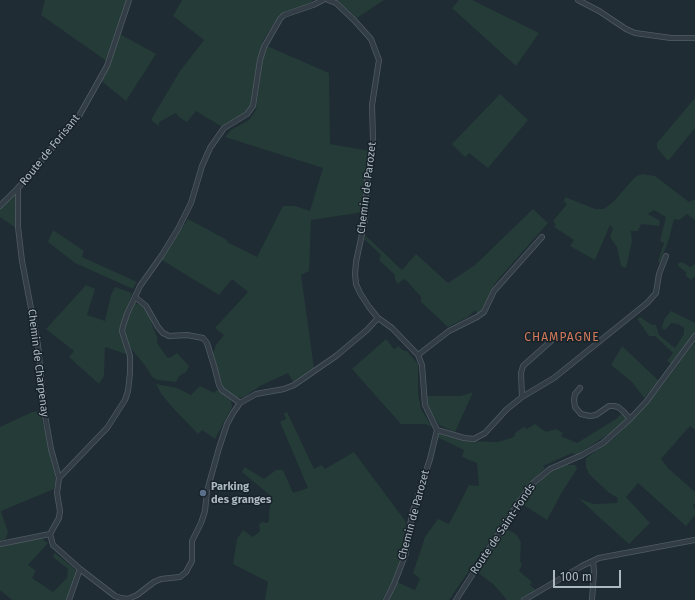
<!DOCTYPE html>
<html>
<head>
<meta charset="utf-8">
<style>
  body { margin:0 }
  #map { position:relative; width:695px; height:600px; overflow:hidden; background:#1f2c34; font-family:"Fira Sans",sans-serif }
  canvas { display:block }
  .scale { position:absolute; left:553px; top:570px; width:68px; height:18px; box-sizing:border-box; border:2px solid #acb9c2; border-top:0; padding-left:5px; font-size:12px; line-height:14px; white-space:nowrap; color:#acb9c2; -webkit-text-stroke:3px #182229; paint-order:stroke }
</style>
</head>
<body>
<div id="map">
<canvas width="695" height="600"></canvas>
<div class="scale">100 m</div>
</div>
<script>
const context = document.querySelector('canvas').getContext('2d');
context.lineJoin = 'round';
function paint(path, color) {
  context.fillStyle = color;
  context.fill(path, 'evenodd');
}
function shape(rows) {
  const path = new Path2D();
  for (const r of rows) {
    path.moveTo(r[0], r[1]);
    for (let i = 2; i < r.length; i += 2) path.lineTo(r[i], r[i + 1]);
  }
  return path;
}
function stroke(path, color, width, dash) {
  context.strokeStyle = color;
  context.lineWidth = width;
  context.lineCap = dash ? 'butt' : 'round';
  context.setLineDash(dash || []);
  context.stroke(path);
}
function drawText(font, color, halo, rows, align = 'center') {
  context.font = font + ' "Fira Sans",sans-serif';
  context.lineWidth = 3;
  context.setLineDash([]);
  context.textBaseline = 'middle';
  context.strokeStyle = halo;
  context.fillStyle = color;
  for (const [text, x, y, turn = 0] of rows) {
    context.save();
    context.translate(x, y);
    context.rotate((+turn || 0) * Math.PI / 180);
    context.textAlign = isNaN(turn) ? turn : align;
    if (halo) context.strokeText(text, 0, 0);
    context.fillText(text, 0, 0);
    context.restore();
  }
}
const green = shape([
  [45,0,129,0,118,33,156,54,126,101,99,79,108,62,41,15],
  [182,0,313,0,311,4,286,11,276,20,263,41,259,60,253,106,247,114,224,128,196,111,187,122,179,117,176,113,159,122,159,126,151,120,180,71,204,40,173,16],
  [337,0,384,0,357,18],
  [459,0,472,0,539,33,516,66,452,8],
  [267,46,329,73,330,144,370,151,364,212,311,220,309,271,301,275,314,368,293,382,288,373,260,386,244,397,237,398,223,387,213,353,216,345,224,335,215,328,248,292,232,279,219,295,162,260,188,219,227,240,227,242,257,257,283,206,295,206,310,211,323,168,225,137,231,130,249,120,256,110,263,55],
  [500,94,528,120,488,168,469,153,465,157,452,144],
  [695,98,695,128,668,161,657,148,657,143],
  [642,174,655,176,689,202,695,199,695,220,687,214,679,220,674,219,669,239,660,263,658,261,664,243,660,241,666,217,654,210,648,214,659,220,660,224,658,226,641,224,638,231,631,231,632,241,626,268,621,266,617,247,610,237,613,228,610,225,595,260,570,246,574,240,554,227,556,225,553,221,567,204,564,202,565,197,595,209,604,209,614,201,635,177],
  [13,195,15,195,16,228,0,217,0,207],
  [533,209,548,223,496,282,490,292,485,308,478,314,475,310,468,317,448,327,421,302,421,297,408,282,403,279,398,284,395,280,395,275,379,260,381,255,364,239,366,236,402,270,416,254,448,283,475,265],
  [53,230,84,251,82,257,137,282,133,289,75,263,48,242],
  [682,262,690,267,695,264,695,276,691,280,686,276,686,272,678,266,678,263],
  [86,285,95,289,87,315,105,321,111,295,115,287,132,293,120,329,126,354,105,347,104,376,99,384,69,357,74,351,46,329],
  [135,303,142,306,148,314,157,337,157,343,167,357,170,358,177,353,189,366,186,372,179,376,176,382,158,380,153,378,144,364,132,350,126,341,125,325],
  [671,311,695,323,695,332,671,364,667,361,673,353,655,336,649,336,637,319,640,317,652,325,656,325,659,335,675,348,684,334,684,328,678,324,671,323,666,329,663,330,662,327,665,318],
  [386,339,394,349,399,346,402,350,407,351,418,364,418,392,421,409,432,427,426,424,401,424,352,369],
  [695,341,695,430,690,426,661,459,668,468,695,492,695,503,693,505,695,510,695,515,686,526,638,483,626,497,650,523,629,544,578,498,593,504,617,503,618,498,608,492,589,474,586,467,586,458,613,439,636,417,662,386],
  [622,346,659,381,644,398,632,382,611,365],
  [156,384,177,388,191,395,200,386,214,393,218,389,231,401,232,407,215,439,202,430,198,434,174,409,162,395],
  [473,392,455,432,439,425,428,406,426,396,461,396],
  [40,411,56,480,54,489,1,511,8,532,6,539,0,541,0,427,32,412],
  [287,412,314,469,322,465,325,469,354,452,406,522,403,552,392,582,382,600,265,600,268,582,233,564,237,539,243,530,253,537,260,531,259,524,262,522,267,523,269,521,269,512,272,497,242,472,244,468,246,468,264,479,276,470,283,470,293,493,308,488,280,422,286,419,284,414],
  [622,413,626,417,624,421,610,433,577,455,572,453,543,466,545,468,536,477,520,497,449,600,390,600,397,582,415,590,420,579,413,573,425,537,438,519,449,524,469,485,479,486,477,463,462,457,464,450,437,437,439,433,468,441,498,442,514,437,515,433,524,427,527,429,535,424,546,432,556,429,563,433,561,436,577,443,616,419],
  [564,465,575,465,577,469,562,492,547,520,522,504,535,486,549,473],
  [507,529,517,535,521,542,520,561,522,565,519,571,532,582,530,585,537,591,520,600,507,600,493,584,477,572,504,531],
  [41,538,48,543,28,565,36,571,32,578,53,592,67,578,68,569,53,557,55,553,77,571,67,600,12,600,0,590,0,546]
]);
const street = shape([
  [328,0,336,3,354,20,371,39,379,60,372,105,373,140,367,182,365,220,356,262,355,274,356,284,360,293,369,307,378,318,392,328,418,355,422,365,425,405,437,430,430,459,413,511,408,534,406,553,394,584,386,600],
  [578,0,599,11,626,29,635,33,671,38,695,38],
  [18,188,18,227,22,261,38,345,44,410,51,449,59,478,57,493,60,511,59,518,50,534],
  [0,206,18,188,79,116,107,66,129,0],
  [135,297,146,306,158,327,163,333,169,336,187,335,203,338,207,343,215,369,219,385,222,390,240,403],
  [418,355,449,331,477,317,484,312,494,291,542,237],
  [580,388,575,394,574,400,575,407,581,414,590,416,596,415,609,406,614,406,618,407,623,411,630,419],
  [522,397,521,373,523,366,551,341],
  [437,430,464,438,474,439,485,433,506,410,522,397,554,378,647,303,656,293,659,274,666,256],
  [59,478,107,428,125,400,128,391,130,373,130,356,122,331,123,326,127,314,140,286,162,255,178,229,191,203,202,166,210,148,224,128,247,114,253,106,260,60,264,47,280,19,284,15,313,5,323,0],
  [50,534,53,545,80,569,115,596,121,598,128,599,137,595,154,582,161,579,180,577,186,572,192,561,192,541,201,523,205,511,207,491,219,448,227,424,233,413,240,403,256,394,284,389,294,385,336,356,367,330,378,318],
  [0,544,50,534],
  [69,600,80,569],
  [456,600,519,502,532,484,550,469,582,455,603,443,630,419,646,402,695,336],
  [524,600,582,566,599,558,695,540],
  [592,600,594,572,593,561]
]);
const markers = [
  [203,493,4,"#5c6f8a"]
];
const streetNames = [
  ["Route de Forisant",50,150,-51],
  ["Chemin de Parozet",367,188,-83],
  ["Chemin de Charpenay",38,363,83],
  ["Chemin de Parozet",414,515,-75],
  ["Route de Saint-Fonds",503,529,-56]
];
const poiNames = [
  ["Parking",211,487],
  ["des granges",211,500]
];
const neighbourhoodNames = [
  ["CHAMPAGNE",562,338]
];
paint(green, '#253b37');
stroke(street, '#505b63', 6);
stroke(street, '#323d45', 4.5);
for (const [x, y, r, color] of markers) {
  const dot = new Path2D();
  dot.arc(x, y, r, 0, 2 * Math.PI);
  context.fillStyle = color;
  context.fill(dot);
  stroke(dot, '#182229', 1.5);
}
drawText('11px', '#acb9c2', '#182229', streetNames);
drawText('bold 11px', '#acb9c2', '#182229', poiNames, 'left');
context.letterSpacing = '1px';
drawText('12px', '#cf795a', '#182229', neighbourhoodNames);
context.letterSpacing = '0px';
</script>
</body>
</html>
